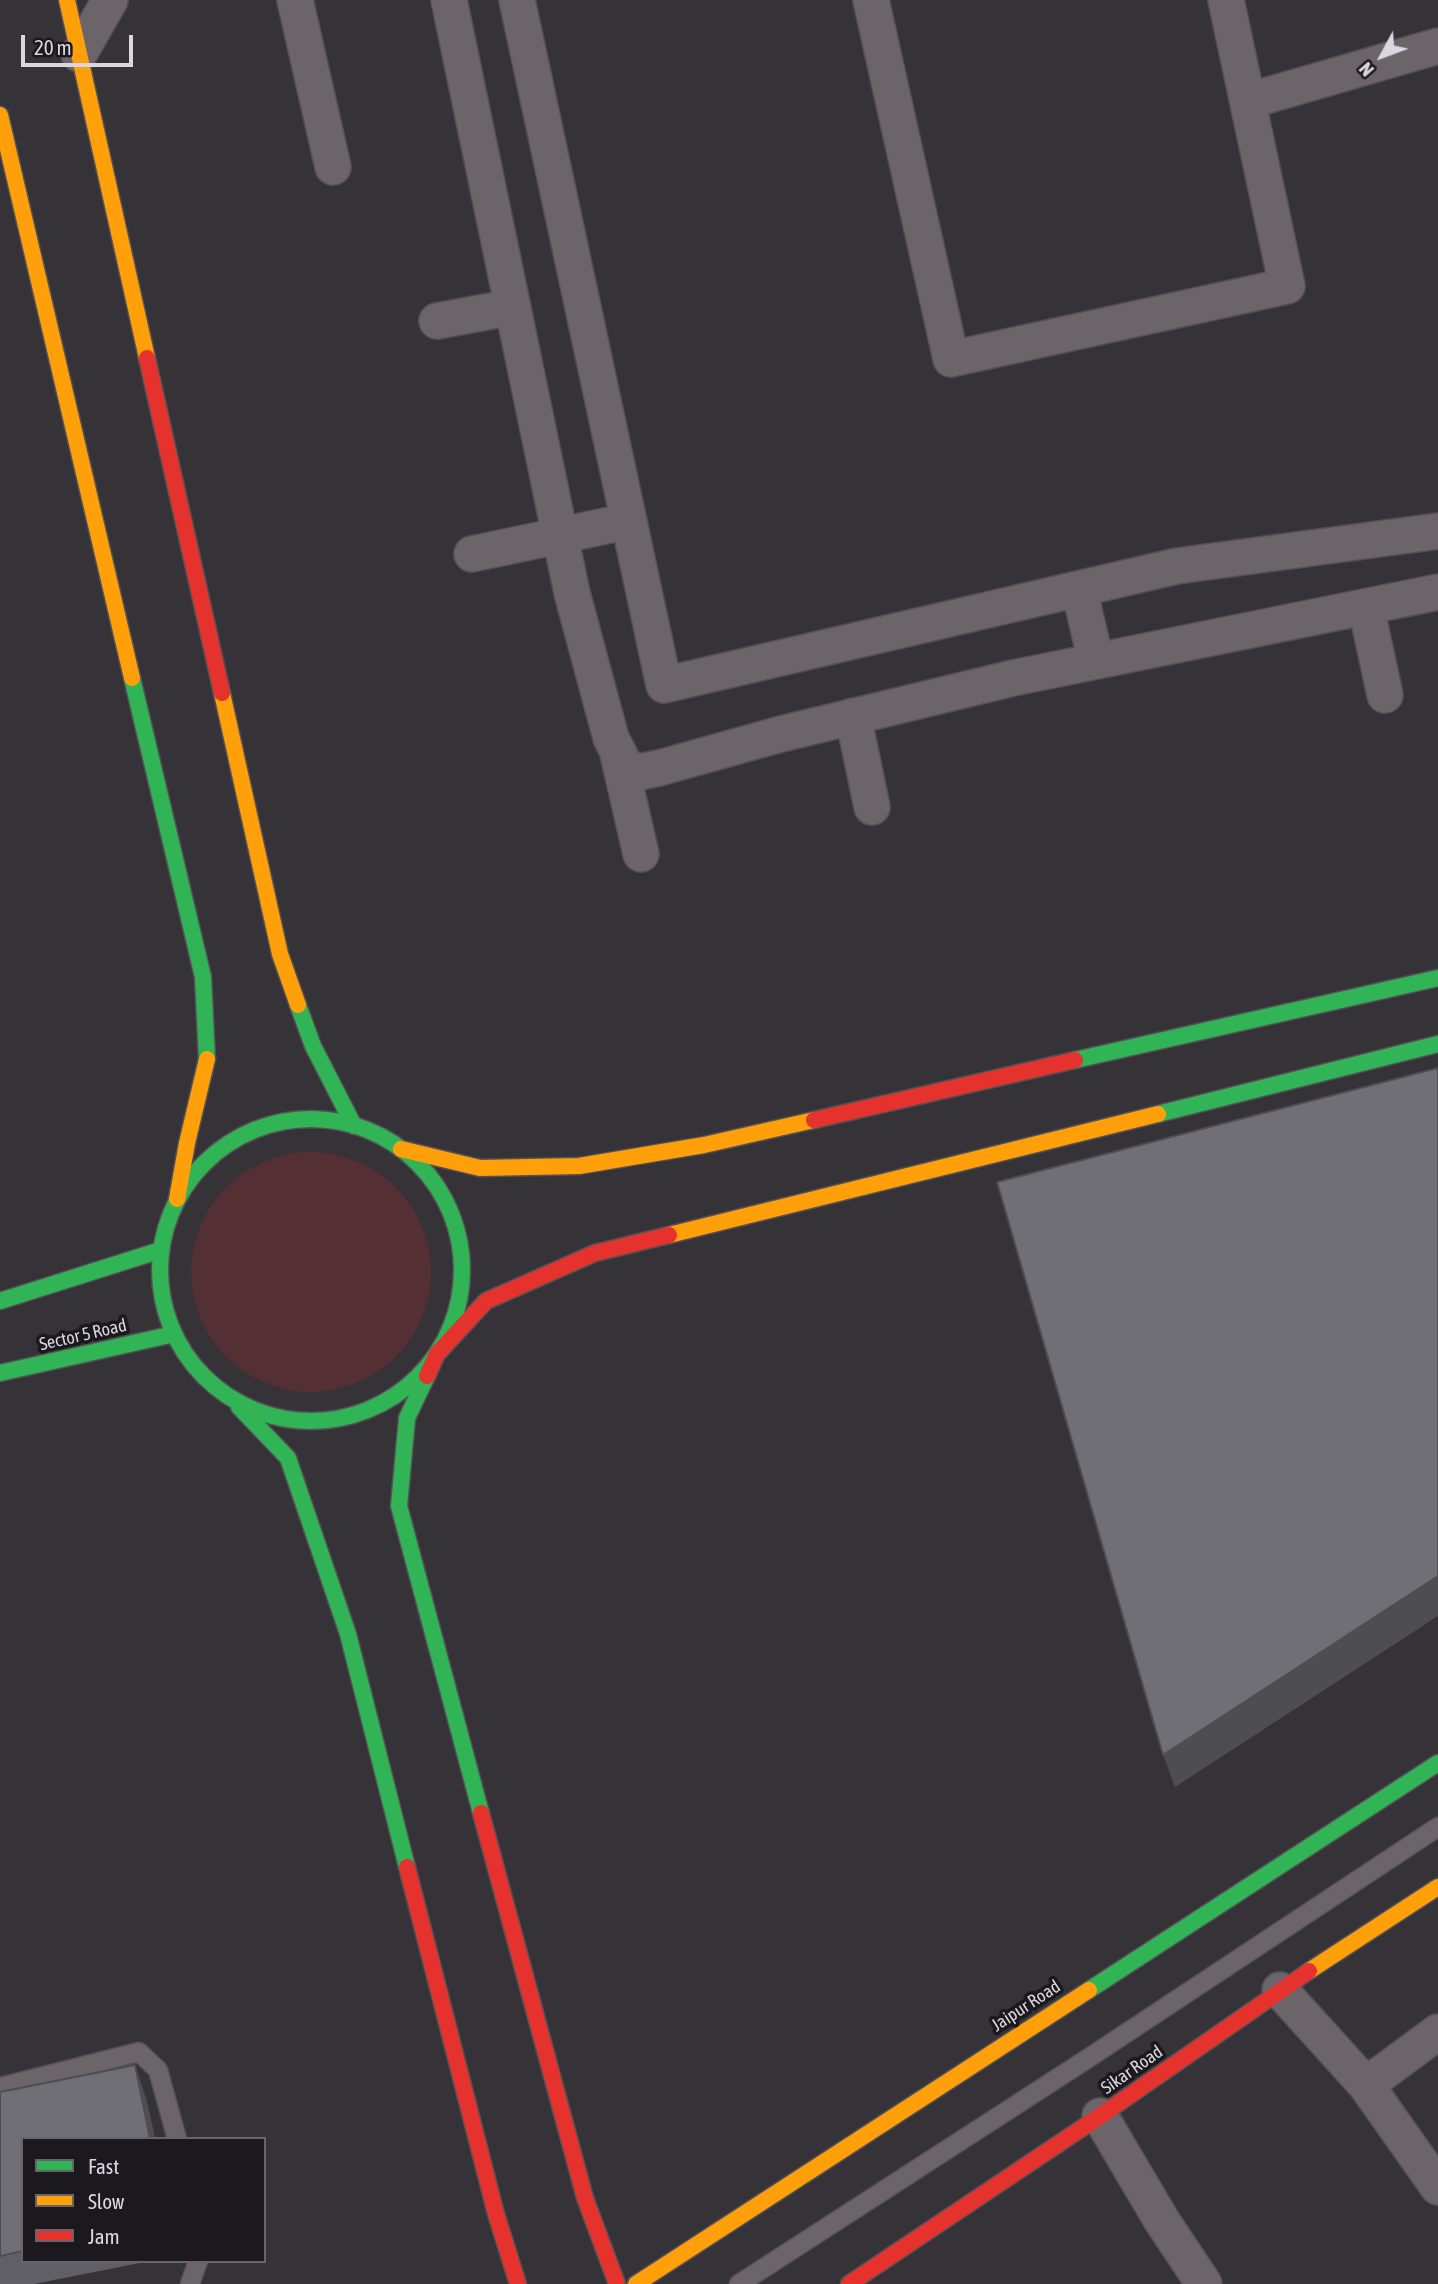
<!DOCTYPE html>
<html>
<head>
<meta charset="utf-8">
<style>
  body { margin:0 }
  #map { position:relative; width:1438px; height:2284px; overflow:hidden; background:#353238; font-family:"Asap Condensed",sans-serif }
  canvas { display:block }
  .legend { position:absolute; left:21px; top:2137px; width:245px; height:126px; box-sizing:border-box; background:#1b181e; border:2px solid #68646c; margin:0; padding:9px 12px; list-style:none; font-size:21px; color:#dbd7e0 }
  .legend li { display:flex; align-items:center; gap:14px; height:35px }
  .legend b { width:35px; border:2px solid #68646c }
  .north { position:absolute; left:1347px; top:21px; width:70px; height:70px; -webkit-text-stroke:5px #1b181e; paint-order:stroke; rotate:229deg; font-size:19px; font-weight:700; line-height:28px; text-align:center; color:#dbd7e0 }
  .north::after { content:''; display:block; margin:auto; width:24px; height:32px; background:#dbd7e0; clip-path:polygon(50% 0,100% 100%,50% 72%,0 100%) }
  .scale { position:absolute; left:21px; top:35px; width:112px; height:32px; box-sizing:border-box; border:4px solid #dbd7e0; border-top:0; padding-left:9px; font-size:21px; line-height:24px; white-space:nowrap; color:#dbd7e0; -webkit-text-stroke:5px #1b181e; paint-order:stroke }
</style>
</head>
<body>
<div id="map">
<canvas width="1438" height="2284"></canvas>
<ul class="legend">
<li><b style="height:9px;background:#30b455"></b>Fast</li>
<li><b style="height:9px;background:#ff9f0a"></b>Slow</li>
<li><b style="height:9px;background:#e5322d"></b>Jam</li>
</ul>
<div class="north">N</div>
<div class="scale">20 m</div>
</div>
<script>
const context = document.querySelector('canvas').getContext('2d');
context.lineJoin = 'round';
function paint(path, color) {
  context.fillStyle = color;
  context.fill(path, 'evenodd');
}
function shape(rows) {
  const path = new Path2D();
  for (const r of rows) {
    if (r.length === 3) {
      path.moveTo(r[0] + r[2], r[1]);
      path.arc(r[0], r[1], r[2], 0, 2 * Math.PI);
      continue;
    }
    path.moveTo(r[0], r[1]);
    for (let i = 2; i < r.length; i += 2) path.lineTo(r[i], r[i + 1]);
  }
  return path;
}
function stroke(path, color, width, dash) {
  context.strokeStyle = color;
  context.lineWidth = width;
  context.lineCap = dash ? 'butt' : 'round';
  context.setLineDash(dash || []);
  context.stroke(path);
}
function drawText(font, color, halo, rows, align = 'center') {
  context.font = font + ' "Asap Condensed",sans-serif';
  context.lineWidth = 7;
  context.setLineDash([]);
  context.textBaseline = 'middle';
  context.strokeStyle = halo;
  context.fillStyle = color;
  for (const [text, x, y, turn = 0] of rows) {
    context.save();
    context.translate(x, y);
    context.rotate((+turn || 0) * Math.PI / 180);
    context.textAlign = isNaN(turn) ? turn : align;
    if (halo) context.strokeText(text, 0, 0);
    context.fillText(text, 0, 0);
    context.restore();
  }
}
const green = shape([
  [311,1272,120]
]);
const lane = shape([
  [0,2087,139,2052,158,2070,177,2139],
  [190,2284,198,2261],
  [739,2284,1084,2061,1438,1827]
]);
const street = shape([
  [295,0,333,167],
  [449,0,572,593,611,738,625,766,639,772,659,768,781,734,1013,678,1438,592],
  [517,0,664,685,1177,566,1438,531],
  [871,0,951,359,1287,286,1226,0],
  [79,54,110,0],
  [1248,101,1438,46],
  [437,321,513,307],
  [472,554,629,521],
  [1079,589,1096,661],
  [1366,607,1385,695],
  [853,716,872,807],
  [618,754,641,854],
  [1280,1990,1366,2085,1438,2187],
  [1366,2085,1438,2032],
  [1100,2116,1162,2221,1204,2284]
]);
const fast = shape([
  [132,678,203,977,207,1059],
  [298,1005,313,1046,354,1126],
  [1075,1060,1438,978],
  [1158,1114,1438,1044],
  [311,1270,151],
  [0,1301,161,1250],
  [0,1373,174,1334],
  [427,1376,407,1418,399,1506,481,1813],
  [239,1407,288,1458,348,1634,407,1867],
  [1089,1990,1438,1763]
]);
const slow = shape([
  [67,0,147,358],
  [0,115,132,678],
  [222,693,280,954,298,1005],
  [401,1149,480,1168,579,1166,704,1145,814,1120],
  [177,1199,187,1143,207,1059],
  [669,1235,1158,1114],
  [1309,1971,1438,1887],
  [636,2284,1089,1990]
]);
const jam = shape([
  [147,358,222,693],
  [814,1120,1075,1060],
  [427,1376,437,1354,486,1301,595,1253,669,1235],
  [481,1813,585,2198,617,2284],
  [407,1867,496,2214,518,2284],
  [849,2284,1100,2116,1309,1971]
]);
const wall = shape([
  [0,2092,146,2098,155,2139,23,2139,23,2261,150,2261,34,2284,0,2284]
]);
const shadedWall = shape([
  [1438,1576,1438,1616,1175,1787,1163,1755],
  [135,2065,146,2098,155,2139,150,2139]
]);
const building = shape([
  [1438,1068,1438,1576,1163,1755,997,1182,1438,1068],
  [135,2065,150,2139,23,2139,23,2251,0,2256,0,2092,135,2065]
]);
const streetNames = [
  ["Sector 5 Road",83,1335,-13],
  ["Jaipur Road",1026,2006,-33],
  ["Sikar Road",1132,2070,-35]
];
paint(green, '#542f34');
stroke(lane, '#535155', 21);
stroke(street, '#535155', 38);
stroke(fast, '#535155', 19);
stroke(slow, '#535155', 19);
stroke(jam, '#535155', 19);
stroke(lane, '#6b6569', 18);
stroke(street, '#6b6569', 35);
stroke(fast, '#30b455', 16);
stroke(slow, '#ff9f0a', 16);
stroke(jam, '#e5322d', 16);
paint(wall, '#5f5f65');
paint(shadedWall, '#4e4e52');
paint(building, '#6f6f75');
stroke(building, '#4e4e52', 2);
drawText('18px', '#dbd7e0', '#1b181e', streetNames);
</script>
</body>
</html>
